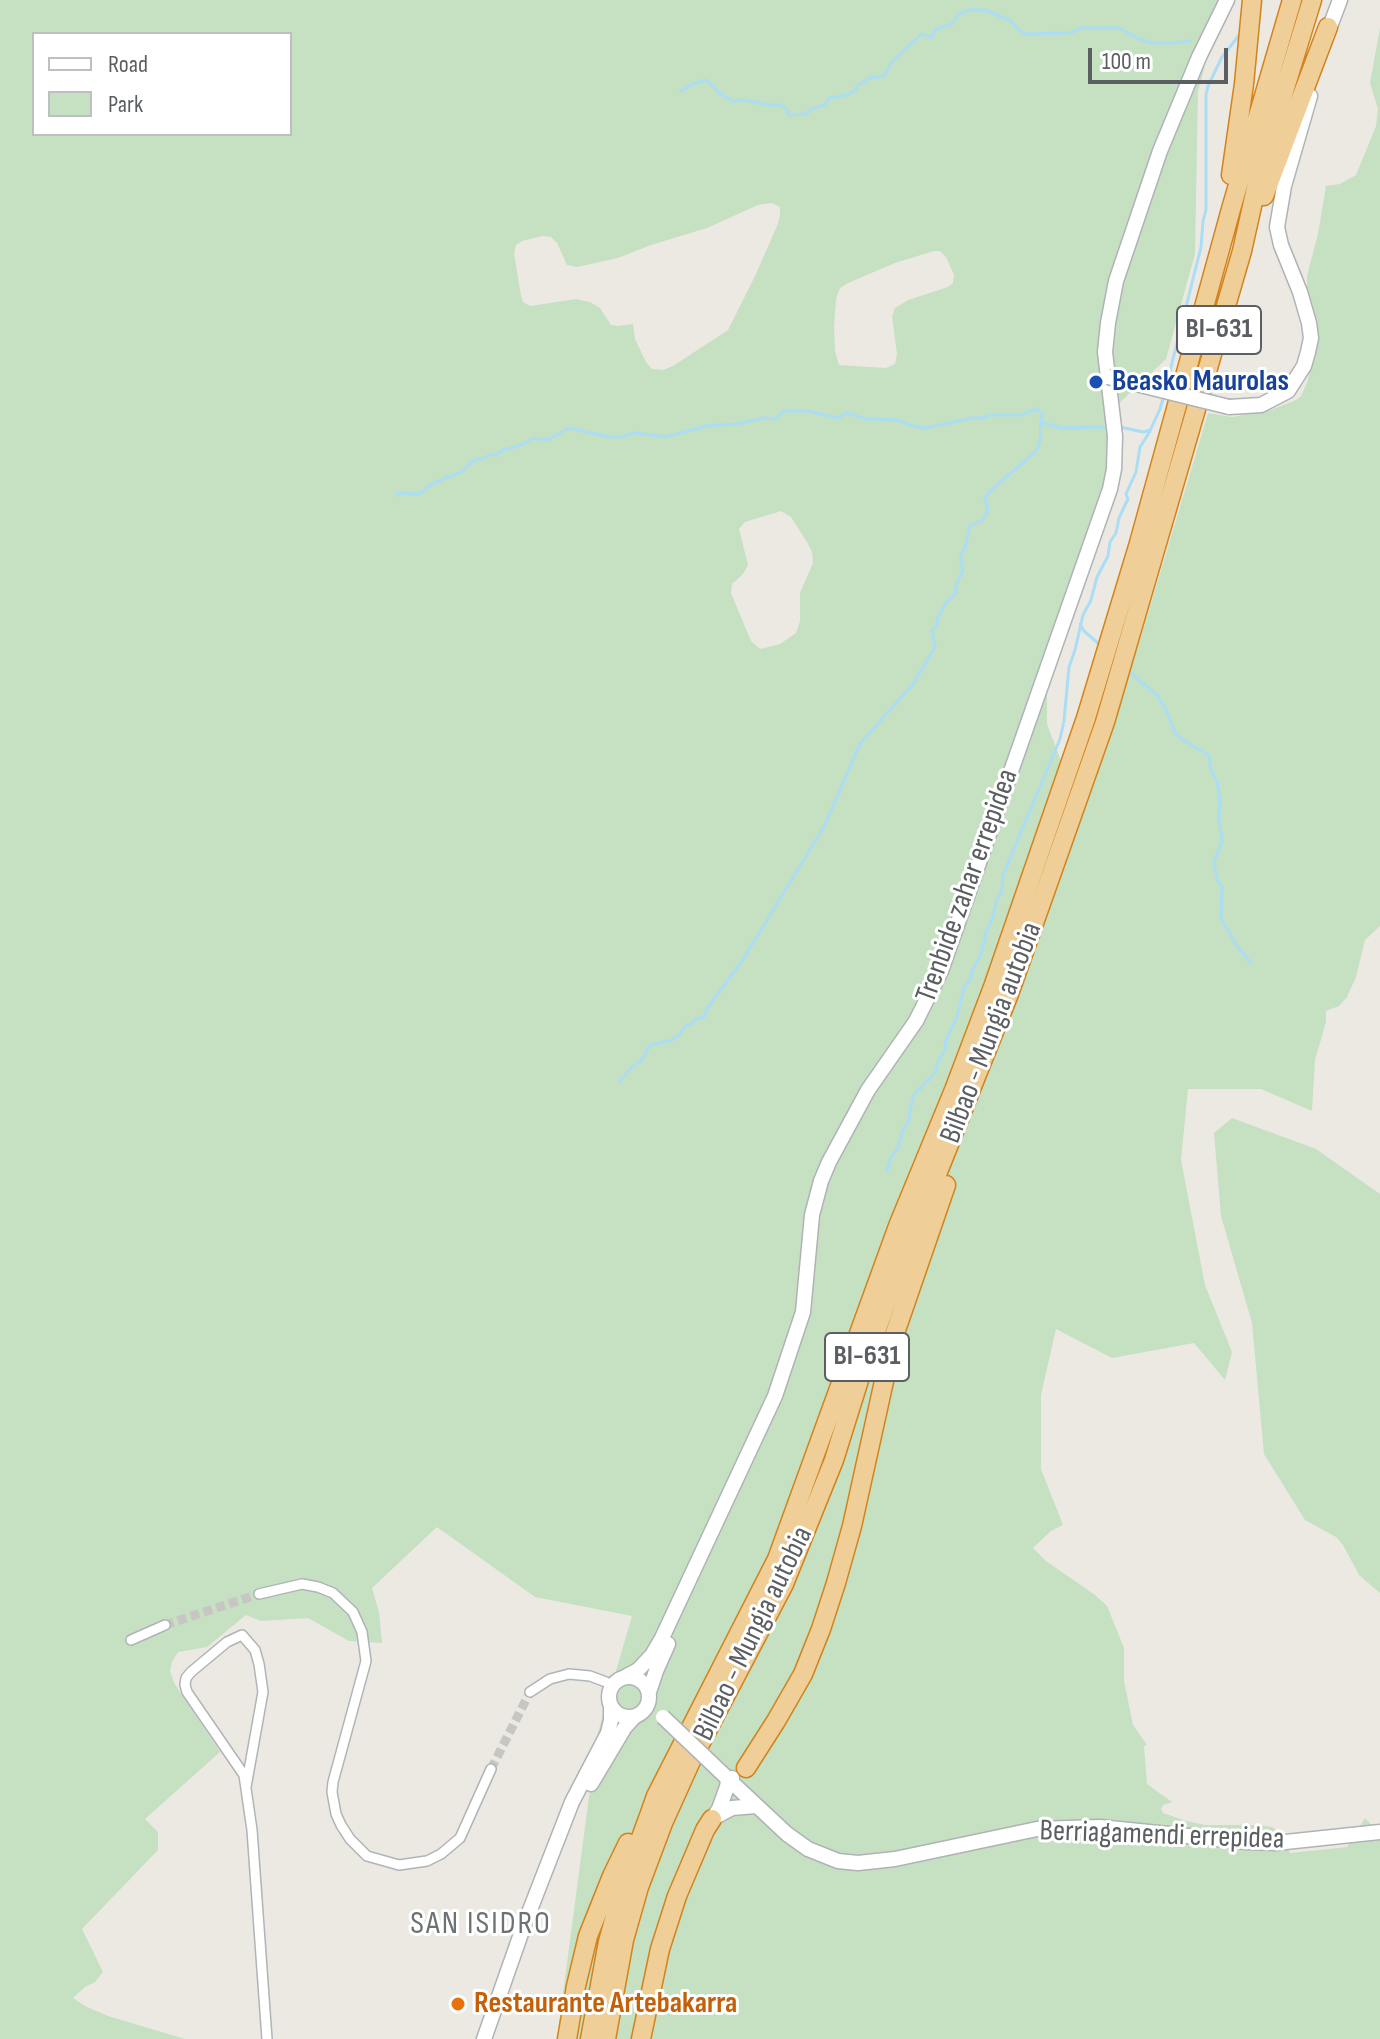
<!DOCTYPE html>
<html>
<head>
<meta charset="utf-8">
<style>
  body { margin:0 }
  #map { position:relative; width:1380px; height:2039px; overflow:hidden; background:#ece9e3; font-family:"Sofia Sans Condensed",sans-serif }
  canvas { display:block }
  .legend { position:absolute; left:32px; top:32px; width:260px; height:104px; box-sizing:border-box; background:#fff; border:2px solid #bdbfc0; margin:0; padding:10px 14px; list-style:none; font-size:24px; color:#5b5f62 }
  .legend li { display:flex; align-items:center; gap:16px; height:40px }
  .legend b { width:40px; border:2px solid #bdbfc0 }
  .scale { position:absolute; left:1088px; top:48px; width:140px; height:36px; box-sizing:border-box; border:4px solid #5b5f62; border-top:0; padding-left:10px; font-size:24px; line-height:28px; white-space:nowrap; color:#5b5f62; -webkit-text-stroke:6px #fff; paint-order:stroke }
</style>
</head>
<body>
<div id="map">
<canvas width="1380" height="2039"></canvas>
<ul class="legend">
<li><b style="height:10px;background:#fff"></b>Road</li>
<li><b style="height:22px;background:#c6e0c2"></b>Park</li>
</ul>
<div class="scale">100 m</div>
</div>
<script>
const context = document.querySelector('canvas').getContext('2d');
context.lineJoin = 'round';
function paint(path, color) {
  context.fillStyle = color;
  context.fill(path, 'evenodd');
}
function shape(rows) {
  const path = new Path2D();
  for (const r of rows) {
    if (r.length === 3) {
      path.moveTo(r[0] + r[2], r[1]);
      path.arc(r[0], r[1], r[2], 0, 2 * Math.PI);
      continue;
    }
    path.moveTo(r[0], r[1]);
    for (let i = 2; i < r.length; i += 2) path.lineTo(r[i], r[i + 1]);
  }
  return path;
}
function stroke(path, color, width, dash) {
  context.strokeStyle = color;
  context.lineWidth = width;
  context.lineCap = dash ? 'butt' : 'round';
  context.setLineDash(dash || []);
  context.stroke(path);
}
function drawText(font, color, halo, rows, align = 'center') {
  context.font = font + ' "Sofia Sans Condensed",sans-serif';
  context.lineWidth = 6;
  context.setLineDash([]);
  context.textBaseline = 'middle';
  context.strokeStyle = halo;
  context.fillStyle = color;
  for (const [text, x, y, turn = 0] of rows) {
    context.save();
    context.translate(x, y);
    context.rotate((+turn || 0) * Math.PI / 180);
    context.textAlign = isNaN(turn) ? turn : align;
    if (halo) context.strokeText(text, 0, 0);
    context.fillText(text, 0, 0);
    context.restore();
  }
}
const green = shape([
  [0,0,1222,0,1198,92,1195,254,1166,359,1110,412,1107,508,1093,561,1059,647,1047,690,1047,724,1061,761,1095,782,1144,627,1208,413,1232,417,1271,410,1296,400,1301,396,1307,383,1314,355,1314,318,1307,288,1307,276,1318,234,1326,186,1340,184,1356,175,1376,126,1378,109,1370,83,1380,28,1380,926,1365,940,1356,977,1347,997,1339,1006,1326,1011,1326,1022,1315,1060,1312,1111,1261,1089,1188,1089,1181,1160,1205,1285,1232,1352,1225,1380,1194,1343,1112,1358,1056,1329,1041,1395,1041,1469,1063,1525,1051,1531,1033,1548,1046,1561,1095,1595,1107,1606,1124,1648,1124,1681,1133,1725,1147,1745,1144,1746,1147,1784,1172,1802,1163,1805,1161,1809,1163,1813,1186,1821,1205,1825,1260,1825,1272,1827,1282,1834,1290,1853,1347,1847,1365,1818,1376,1830,1380,1838,1380,2039,557,2039,597,1736,632,1616,535,1597,437,1527,372,1588,379,1612,382,1643,349,1641,308,1618,261,1621,246,1615,207,1647,178,1652,172,1662,170,1671,174,1683,220,1752,145,1819,158,1832,158,1850,82,1929,103,1972,95,1982,85,1987,73,1998,85,2006,108,2016,185,2039,0,2039],
  [34,34,290,34,290,134,34,134],
  [772,203,780,207,780,216,777,226,756,274,728,330,673,366,663,370,652,369,646,362,635,339,633,324,618,326,611,325,600,308,590,302,576,299,530,306,523,302,521,296,514,253,516,245,522,241,542,236,551,237,557,243,567,265,577,267,618,258,651,245,707,228,758,205],
  [934,251,940,251,946,257,954,275,953,283,948,287,908,300,895,308,892,317,897,354,895,364,886,368,839,365,835,351,834,327,836,299,840,288,848,283,895,263],
  [781,511,791,517,807,542,812,552,813,563,800,593,800,621,796,633,780,644,760,649,751,641,731,593,732,584,743,574,748,565,739,529,745,522],
  [1232,1118,1316,1149,1380,1194,1380,1593,1359,1575,1343,1545,1336,1537,1305,1520,1264,1454,1252,1323,1221,1216,1214,1133]
]);
const stream = shape([
  [681,91,692,84,707,80,719,93,732,101,745,100,769,105,781,105,786,109,789,115,806,114,814,108,825,105,829,98,847,95,855,91,858,85,870,78,884,76,892,62,922,34,931,38,936,29,952,24,959,14,969,10,985,10,1011,21,1020,31,1026,34,1069,33,1083,28,1119,28,1139,39,1152,43,1173,43,1190,41],
  [1166,387,1201,247,1203,221,1206,210,1206,95,1208,86,1222,57,1240,34],
  [1041,422,1061,428,1108,427],
  [1120,427,1143,432,1150,430],
  [396,495,400,493,419,494,434,483,461,472,476,459,482,459,491,454,497,455,503,450,521,445,534,438,548,440,569,428,610,437,619,437,635,433,666,437,706,426,736,424,765,418,775,419,785,411,807,411,838,418,846,413,867,419,897,420,913,426,925,428,973,418,982,418,991,415,1021,415,1036,409,1043,414,1041,420,1040,442,1036,451,988,493,985,498,988,508,987,513,982,520,970,526,965,548,960,556,963,570,956,585,955,594,947,601,938,617,937,625,932,630,935,647,913,684,860,744,825,825,742,961,708,1007,704,1017,695,1019,692,1024,686,1025,680,1034,672,1040,650,1045,641,1061,633,1066,619,1082],
  [1080,624,1084,631,1100,645],
  [1126,669,1157,695,1167,712,1175,733,1186,742,1207,754,1210,757,1210,767,1217,782,1220,799,1219,817,1222,841,1214,862,1217,880,1222,887,1221,919,1237,946,1250,962],
  [887,1171,891,1157,898,1148,903,1130,908,1123,913,1096,935,1073,937,1064,946,1048,945,1042,957,1017,964,987,971,979,972,970,982,953,982,947,985,941,985,934,992,920,997,899,1002,891,1003,875,1060,739,1064,721,1069,667,1075,650,1083,615,1091,600,1097,577,1108,556,1110,542,1116,533,1119,518,1128,499,1126,494,1136,472,1140,447,1149,433,1160,409,1164,395]
]);
const streetTunnel = shape([
  [165,1625,259,1594],
  [491,1769,530,1692]
]);
const street = shape([
  [259,1594,302,1584,318,1587,333,1593,353,1612,362,1632,366,1661,333,1782,332,1792,336,1814,341,1825,350,1839,367,1856,399,1865,427,1861,441,1854,460,1838,491,1769],
  [131,1640,165,1625],
  [530,1692,550,1679,569,1674,590,1676,606,1682],
  [246,1787,263,1692,259,1664,255,1650,242,1635,227,1642,191,1672,186,1678,185,1685,187,1692,244,1775,252,1830,267,2039]
]);
const secondary = shape([
  [1326,37,1340,0],
  [1229,407,1261,405,1288,391,1304,366,1308,352,1311,338,1309,323,1300,292,1281,245,1277,227,1284,186,1310,96],
  [629,1697,20],
  [625,1677,638,1670,652,1655,662,1638,775,1396,803,1312,812,1215,821,1181,829,1162,868,1090,916,1021,941,971,1110,489,1114,469,1115,436,1105,352,1108,323,1116,281,1160,151,1199,57,1227,0],
  [649,1692,656,1671,668,1644],
  [725,1776,787,1834,808,1849,838,1861,858,1863,895,1859,1037,1829,1100,1827,1247,1842,1276,1843,1380,1832],
  [591,1784,625,1727,635,1716],
  [715,1817,732,1808,756,1806],
  [712,1819,719,1809,727,1787,728,1780,732,1778],
  [484,2039,523,1928,572,1802,608,1733,611,1720,611,1706]
]);
const highway = shape([
  [1231,175,1244,84,1252,0],
  [1264,196,1328,27],
  [746,1768,776,1721,803,1674,821,1629,836,1583,852,1526,894,1336,946,1185],
  [567,2039,576,1986,588,1936,612,1876,628,1843],
  [590,2039,608,1942,624,1884,650,1813,656,1796,777,1559,898,1226,954,1090,993,987,1086,718,1139,543,1231,209,1292,0],
  [606,2039,624,1940,639,1887,663,1823,691,1761,784,1584,834,1460,864,1364,894,1282,1009,994,1105,722,1242,251,1261,166,1312,0],
  [641,2039,660,1949,677,1896,705,1830,712,1819]
]);
const secondaryBridge = shape([
  [1108,377,1229,407],
  [663,1717,725,1776]
]);
const markers = [
  [1096,382,8,"#1a4fb4"],
  [458,2004,8,"#e8710a"]
];
const shields = [
  [1219,330,84],
  [867,1357,84]
];
const shieldNames = [
  ["BI-631",1219,330],
  ["BI-631",867,1357]
];
const transitNames = [
  ["Beasko Maurolas",1112,382]
];
const streetNames = [
  ["Trenbide zahar errepidea",968,886,-70],
  ["Bilbao - Mungia autobia",992,1033,-69],
  ["Bilbao - Mungia autobia",754,1634,-64],
  ["Berriagamendi errepidea",1162,1836,2]
];
const foodNames = [
  ["Restaurante Artebakarra",474,2004]
];
const neighbourhoodNames = [
  ["SAN ISIDRO",481,1925]
];
paint(green, '#c6e0c2');
stroke(stream, '#abddf4', 3);
stroke(streetTunnel, '#c8c6c3', 9, [9, 4.5]);
stroke(street, '#b0b4b7', 12);
stroke(secondary, '#afb3b6', 17);
stroke(highway, '#d3831c', 21);
stroke(street, '#fff', 9);
stroke(secondary, '#fff', 14);
stroke(highway, '#efce97', 18);
stroke(secondaryBridge, '#afb3b6', 17, []);
stroke(secondaryBridge, '#fff', 14);
for (const [x, y, r, color] of markers) {
  const dot = new Path2D();
  dot.arc(x, y, r, 0, 2 * Math.PI);
  context.fillStyle = color;
  context.fill(dot);
  stroke(dot, '#fff', 3);
}
for (const [x, y, w] of shields) {
  const box = new Path2D();
  box.roundRect(x - w / 2, y - 24, w, 48, 6);
  context.fillStyle = '#fff';
  context.fill(box);
  stroke(box, '#5b5f62', 2);
}
drawText('bold 28px', '#5b5f62', null, shieldNames);
drawText('bold 30px', '#164399', '#fff', transitNames, 'left');
drawText('30px', '#5b5f62', '#fff', streetNames);
drawText('bold 30px', '#c56008', '#fff', foodNames, 'left');
context.letterSpacing = '2px';
drawText('32px', '#6c7174', '#fff', neighbourhoodNames);
context.letterSpacing = '0px';
</script>
</body>
</html>
